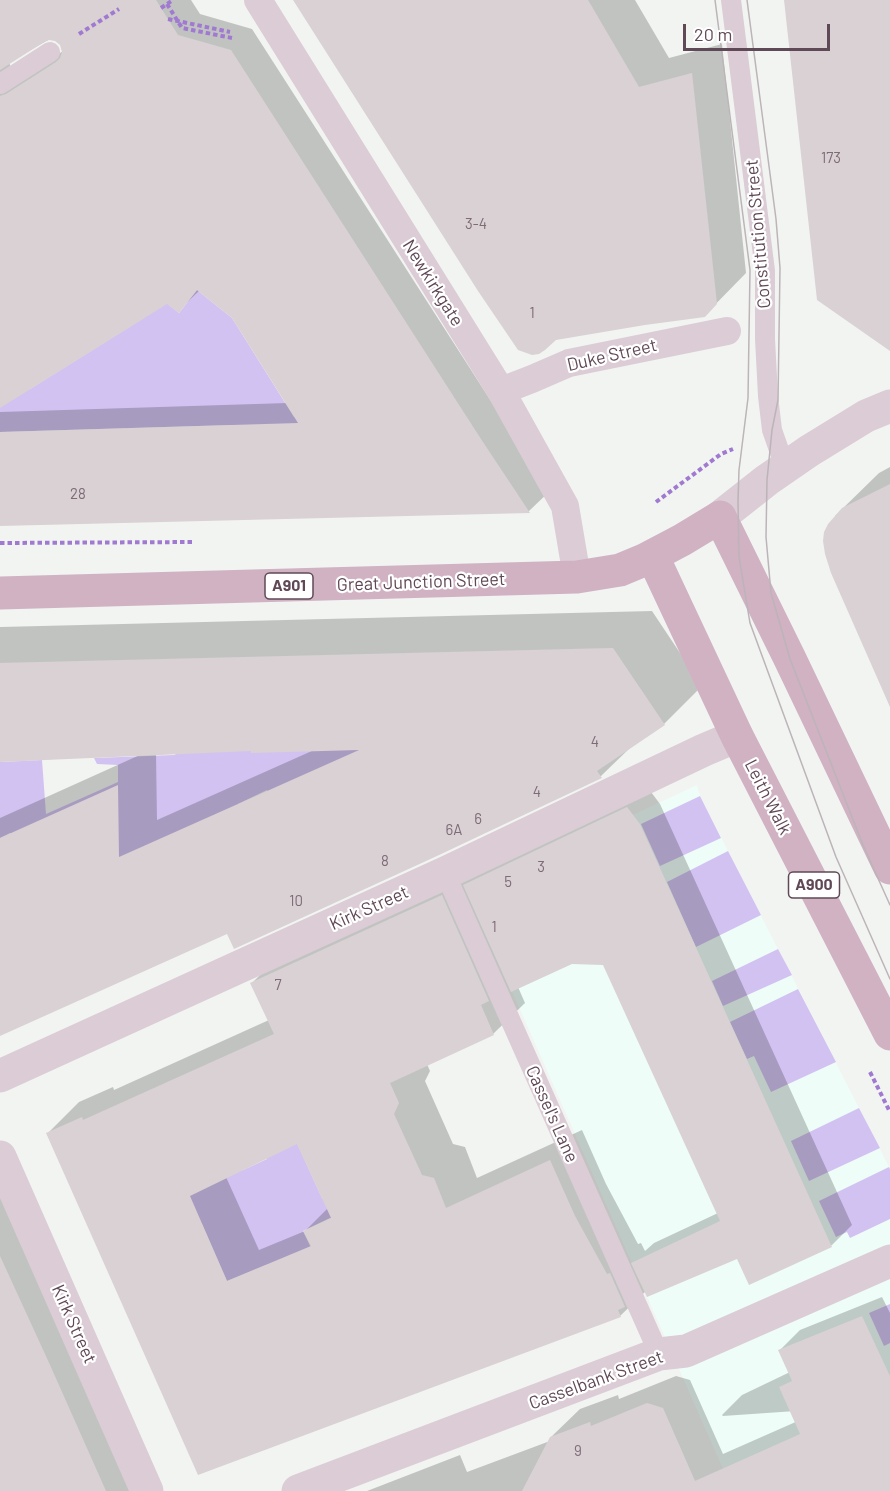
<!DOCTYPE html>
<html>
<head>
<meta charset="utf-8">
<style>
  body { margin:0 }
  #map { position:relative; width:890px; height:1491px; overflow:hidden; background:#f2f4f2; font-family:Barlow,sans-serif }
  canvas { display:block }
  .scale { position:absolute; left:683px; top:24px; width:147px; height:27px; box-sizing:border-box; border:3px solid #604956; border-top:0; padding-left:8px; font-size:18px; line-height:21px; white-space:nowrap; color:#604956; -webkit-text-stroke:4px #fff; paint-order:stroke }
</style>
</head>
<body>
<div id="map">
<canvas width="890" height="1491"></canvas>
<div class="scale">20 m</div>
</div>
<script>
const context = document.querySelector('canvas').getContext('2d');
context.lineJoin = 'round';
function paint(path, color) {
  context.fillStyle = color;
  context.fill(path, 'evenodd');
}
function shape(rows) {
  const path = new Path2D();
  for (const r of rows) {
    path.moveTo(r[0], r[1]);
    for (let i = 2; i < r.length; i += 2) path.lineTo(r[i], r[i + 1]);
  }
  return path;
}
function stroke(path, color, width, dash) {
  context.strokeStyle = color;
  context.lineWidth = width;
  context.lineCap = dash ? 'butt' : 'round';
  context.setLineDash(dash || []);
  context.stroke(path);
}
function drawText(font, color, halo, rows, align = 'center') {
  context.font = font + ' Barlow,sans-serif';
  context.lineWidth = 4.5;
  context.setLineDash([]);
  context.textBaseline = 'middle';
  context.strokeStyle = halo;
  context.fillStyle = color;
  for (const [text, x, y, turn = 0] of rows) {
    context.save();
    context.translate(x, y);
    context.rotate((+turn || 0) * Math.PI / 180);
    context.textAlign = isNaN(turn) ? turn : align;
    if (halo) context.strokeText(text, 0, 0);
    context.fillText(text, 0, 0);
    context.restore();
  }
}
const commercial = shape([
  [697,785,700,796,890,1169,890,1491,733,1491,468,892]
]);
const green = shape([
  [197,290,232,318,294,417,351,383,382,426,231,425,0,432,0,365,30,389,142,319,158,296,179,313],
  [471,743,275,806,267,790,238,804,245,820,135,869,10,833,0,838,0,762,42,760,46,814,118,782,118,765,97,764,94,758,174,755,189,748],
  [700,796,721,838,660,866,641,824],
  [728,851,761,915,696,947,667,882],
  [778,949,792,975,723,1006,712,981],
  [798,989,836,1062,771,1092,754,1056,747,1059,730,1022],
  [859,1108,880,1148,809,1181,791,1141],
  [291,1130,322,1198,373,1231,330,1218,303,1231,320,1267,266,1265,227,1281,202,1224,190,1221,186,1186,243,1170,267,1159,259,1141],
  [889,1167,890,1169,890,1219,850,1238,847,1232,836,1237,819,1201],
  [890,1304,890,1343,884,1346,869,1313]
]);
const shadow = shape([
  [0,0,191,0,200,14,252,29,500,415,551,490,529,511,0,524,0,412,287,403,233,317,199,291,178,311,167,302,0,406],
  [50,39,57,40,62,45,63,51,30,73,11,68,9,62],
  [294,0,635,0,669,58,722,44,746,273,704,316],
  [890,467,890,706,835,516,879,473],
  [652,611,702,686,664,724,634,744,601,776,436,855,228,932,0,1028,0,818,142,754,0,760,0,627],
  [252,749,314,750,157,820,156,753],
  [648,788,660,804,852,1225,832,1245,750,1283,738,1257,646,1291,620,1316,199,1474,47,1134,79,1102,113,1087,114,1090,269,1020,252,983,283,952],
  [571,962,604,964,718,1213,654,1243,645,1251,641,1243,638,1244,606,1184,582,1130,477,1178,465,1147,453,1144,425,1081,430,1071,427,1064,493,1034,525,1003,518,987],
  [298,1142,328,1208,305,1231,259,1250,226,1177],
  [0,1164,147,1491,3,1491,0,1484],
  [882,1297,890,1313,890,1491,367,1491,460,1455,467,1472,550,1441,551,1437,580,1409,618,1395,619,1399,676,1376,690,1380,723,1454,825,1409,723,1416,722,1415,742,1395,790,1372,780,1350,800,1330]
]);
const building = shape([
  [0,0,156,0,178,35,231,50,479,436,530,513,0,526,0,432,298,423,232,318,197,290,179,313,167,304,0,408,0,96,6,94,56,62,60,58,62,52,60,45,55,41,49,40,44,42,0,70],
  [293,0,588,0,639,87,692,73,717,304,705,317,645,325,556,340,545,350,539,354,532,355,518,350,478,291],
  [784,0,890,0,890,351,817,300],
  [890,484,890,707,831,573,825,554,823,541,824,532,828,524,842,508],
  [613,648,665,725,597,771,602,778,437,856,234,949,227,934,0,1036,0,838,118,785,119,857,359,750,251,753,251,751,0,762,0,663],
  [627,807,640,824,832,1247,749,1285,737,1259,647,1297,631,1263,720,1221,603,965,572,964,511,992,463,885],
  [442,895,489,1001,481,1005,494,1035,390,1083,399,1103,394,1114,422,1175,434,1178,446,1208,550,1160,575,1216,607,1274,610,1273,625,1307,618,1310,621,1317,198,1475,46,1133,82,1117,83,1120,274,1034,250,983],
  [297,1144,331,1218,303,1231,311,1246,227,1281,190,1196],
  [0,1256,50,1365,106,1491,0,1491],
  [862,1316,890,1376,890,1491,522,1491,550,1437,590,1422,591,1426,647,1403,663,1408,695,1481,800,1434,779,1387,792,1381,778,1350]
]);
const path = shape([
  [167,4,182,28,232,38],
  [161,8,173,0],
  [168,19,230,32],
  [79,34,119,9],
  [656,502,721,454,733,449],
  [0,543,195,542],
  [870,1072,890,1112]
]);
const service = shape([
  [731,0,765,271,765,339,768,396,772,430,785,467],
  [0,84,50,52],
  [445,873,659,1354]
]);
const pedestrian = shape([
  [258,0,501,391,565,506,577,577],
  [501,391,532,379,569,363,727,331]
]);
const minor = shape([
  [0,1076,445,873,704,750,737,736],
  [0,1157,147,1491],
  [298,1491,659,1354,686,1351,890,1261]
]);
const tertiary = shape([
  [720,517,767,480,809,451,866,416,890,406]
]);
const primary = shape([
  [653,557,737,736,890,1034],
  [0,593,577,577,620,570,644,560,682,540,720,517,790,659,890,868]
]);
const tram = shape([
  [715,0,750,270,748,398,739,470,738,501,739,557,750,623,836,857,890,979],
  [747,0,776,219,780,268,778,400,772,430,767,480,766,537,771,593,790,659,863,845,890,905]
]);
const numberNames = [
  ["173",831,158],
  ["3-4",476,224],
  ["1",532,313],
  ["28",78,494],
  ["4",595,742],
  ["4",537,792],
  ["6",478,819],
  ["6A",454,830],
  ["8",385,861],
  ["3",541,867],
  ["5",508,882],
  ["10",296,901],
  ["1",494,927],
  ["7",278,985],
  ["9",578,1451]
];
const shields = [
  [289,586,48],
  [814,885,51]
];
const shieldNames = [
  ["A901",289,586],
  ["A900",814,885]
];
const streetNames = [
  ["Constitution Street",758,234,-95],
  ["Newkirkgate",433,283,58],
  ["Duke Street",612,355,-13],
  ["Great Junction Street",421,582,-2],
  ["Leith Walk",768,797,63],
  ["Kirk Street",369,908,-24],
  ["Cassel's Lane",552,1114,66],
  ["Kirk Street",74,1324,66],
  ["Casselbank Street",596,1380,-20]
];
paint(commercial, '#eefdf8');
paint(green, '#d2c2f1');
paint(shadow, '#0003');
paint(building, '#d9d1d4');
stroke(path, '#a079d0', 4, [4.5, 3]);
stroke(service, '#dbccd5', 20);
stroke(pedestrian, '#dbccd5', 28);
stroke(minor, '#dbccd5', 33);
stroke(tertiary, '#dbccd5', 33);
stroke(primary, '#d0b2c3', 33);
stroke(tram, '#bcb4b8', 1.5);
drawText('15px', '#7e6b76', null, numberNames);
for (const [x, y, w] of shields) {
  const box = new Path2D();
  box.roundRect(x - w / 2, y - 13, w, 26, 4.5);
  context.fillStyle = '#fff';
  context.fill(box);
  stroke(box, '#604956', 1.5);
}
drawText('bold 16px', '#604956', null, shieldNames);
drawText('18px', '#604956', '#fff', streetNames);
</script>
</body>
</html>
